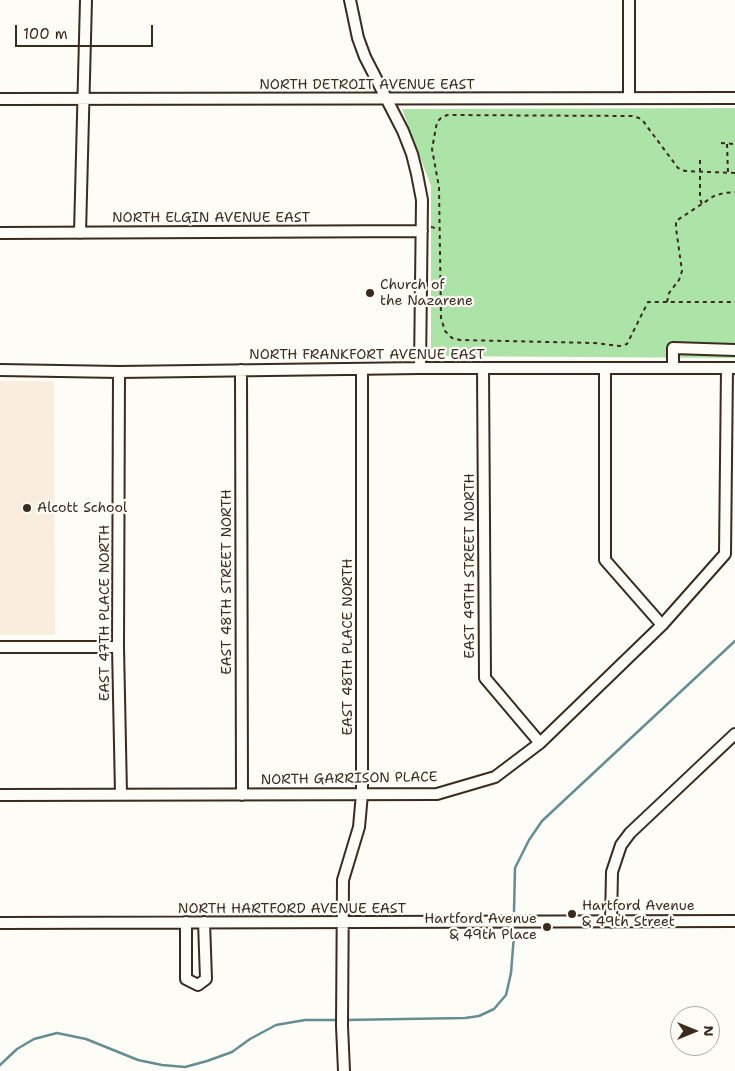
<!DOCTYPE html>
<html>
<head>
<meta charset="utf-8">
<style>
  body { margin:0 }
  #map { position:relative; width:735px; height:1071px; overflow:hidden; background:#fdfcf7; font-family:"Shantell Sans",sans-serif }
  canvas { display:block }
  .north { position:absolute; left:670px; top:1006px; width:50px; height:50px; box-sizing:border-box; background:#fdfcf7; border:1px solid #afa8a0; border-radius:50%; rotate:90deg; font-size:14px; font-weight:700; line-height:20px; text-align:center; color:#3b2a1e }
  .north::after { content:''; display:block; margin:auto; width:18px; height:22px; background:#3b2a1e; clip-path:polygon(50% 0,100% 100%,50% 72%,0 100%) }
  .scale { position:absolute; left:15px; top:25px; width:138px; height:22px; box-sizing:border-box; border:2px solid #3b2a1e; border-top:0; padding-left:6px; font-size:15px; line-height:18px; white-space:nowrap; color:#3b2a1e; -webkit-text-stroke:4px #fdfcf7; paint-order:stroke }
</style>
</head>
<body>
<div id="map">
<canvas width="735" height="1071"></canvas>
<div class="north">N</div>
<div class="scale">100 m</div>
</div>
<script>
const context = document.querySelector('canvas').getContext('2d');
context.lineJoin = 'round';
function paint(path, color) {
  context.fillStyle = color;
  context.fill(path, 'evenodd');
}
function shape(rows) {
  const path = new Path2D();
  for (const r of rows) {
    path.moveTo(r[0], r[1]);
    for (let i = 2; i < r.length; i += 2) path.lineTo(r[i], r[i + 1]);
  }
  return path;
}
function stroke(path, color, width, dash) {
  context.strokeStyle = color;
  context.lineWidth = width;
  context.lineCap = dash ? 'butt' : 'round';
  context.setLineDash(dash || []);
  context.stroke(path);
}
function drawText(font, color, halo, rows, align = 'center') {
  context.font = font + ' "Shantell Sans",sans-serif';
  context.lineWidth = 4.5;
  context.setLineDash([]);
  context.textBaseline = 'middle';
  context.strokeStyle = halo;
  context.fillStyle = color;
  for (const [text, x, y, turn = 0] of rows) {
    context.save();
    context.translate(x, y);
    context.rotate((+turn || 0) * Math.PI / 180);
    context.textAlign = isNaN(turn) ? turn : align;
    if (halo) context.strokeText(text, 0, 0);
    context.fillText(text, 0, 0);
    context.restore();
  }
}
const built = shape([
  [0,381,54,381,55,635,0,635]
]);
const green = shape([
  [735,108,735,358,431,356,431,186,402,109]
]);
const stream = shape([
  [514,911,515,868,529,840,542,821,735,641],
  [344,1020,465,1018,479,1016,494,1009,506,995,511,973,514,935],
  [0,1065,17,1049,34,1039,57,1033,86,1039,138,1060,162,1065,185,1067,207,1061,232,1052,250,1039,276,1025,305,1020,338,1020]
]);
const path = shape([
  [721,143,734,144],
  [727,144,728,173],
  [700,160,700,199,702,204],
  [735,173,685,171,678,168,643,121,639,118,632,116,447,115,441,118,437,122,432,149,439,187,441,318,445,331,452,338,460,340,594,343,620,346,627,344,648,302,735,302],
  [431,227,440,229],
  [667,302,669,293,679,280,682,271,676,228,676,221,714,196,724,193,735,192]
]);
const minor = shape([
  [350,0,358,38,365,57,403,131,412,154,417,174,422,200,420,368],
  [629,98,629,0],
  [0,99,735,98],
  [0,233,422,231],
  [80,233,86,0],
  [483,368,485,678,540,743],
  [673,368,673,348,735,350],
  [605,369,605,560,662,625],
  [0,370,119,372,420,368,735,368],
  [241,370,242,795],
  [119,372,118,647,121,794],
  [0,647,118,647],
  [0,795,437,794,495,777,540,743,662,625,725,554,727,368],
  [186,922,186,979,198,985,206,979,204,922],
  [611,922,612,872,621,845,630,833,735,734],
  [0,923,735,921],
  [344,1071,342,1026,343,880,359,827,362,794,362,369]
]);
const markers = [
  [370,293,5,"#3b2a1e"],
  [27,508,5,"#3b2a1e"],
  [572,914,5,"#3b2a1e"],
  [547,927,5,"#3b2a1e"]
];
const streetNames = [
  ["NORTH DETROIT AVENUE EAST",367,85],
  ["NORTH ELGIN AVENUE EAST",211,218],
  ["NORTH FRANKFORT AVENUE EAST",367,355],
  ["EAST 49TH STREET NORTH",470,566,-90],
  ["EAST 48TH STREET NORTH",227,582,-90],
  ["EAST 47TH PLACE NORTH",105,613,-90],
  ["EAST 48TH PLACE NORTH",348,647,-90],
  ["NORTH GARRISON PLACE",349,779,-1],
  ["NORTH HARTFORD AVENUE EAST",292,909]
];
const poiNames = [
  ["Church of",380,285],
  ["the Nazarene",380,301],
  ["Alcott School",37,508],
  ["Hartford Avenue",582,906],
  ["& 49th Street",582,922],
  ["Hartford Avenue",537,919,"right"],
  ["& 49th Place",537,935,"right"]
];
paint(built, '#f9eede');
paint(green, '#ace3a6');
stroke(stream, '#648e91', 2.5);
stroke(minor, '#3b2a1e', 14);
stroke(path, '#3b2a1e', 2, [4, 4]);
stroke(minor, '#fdfcf7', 10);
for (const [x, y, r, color] of markers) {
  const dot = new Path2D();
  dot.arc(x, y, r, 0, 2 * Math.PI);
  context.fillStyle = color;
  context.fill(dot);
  stroke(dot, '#fdfcf7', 2);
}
drawText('14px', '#3b2a1e', '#fdfcf7', streetNames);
drawText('14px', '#3b2a1e', '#fdfcf7', poiNames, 'left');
</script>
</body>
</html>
